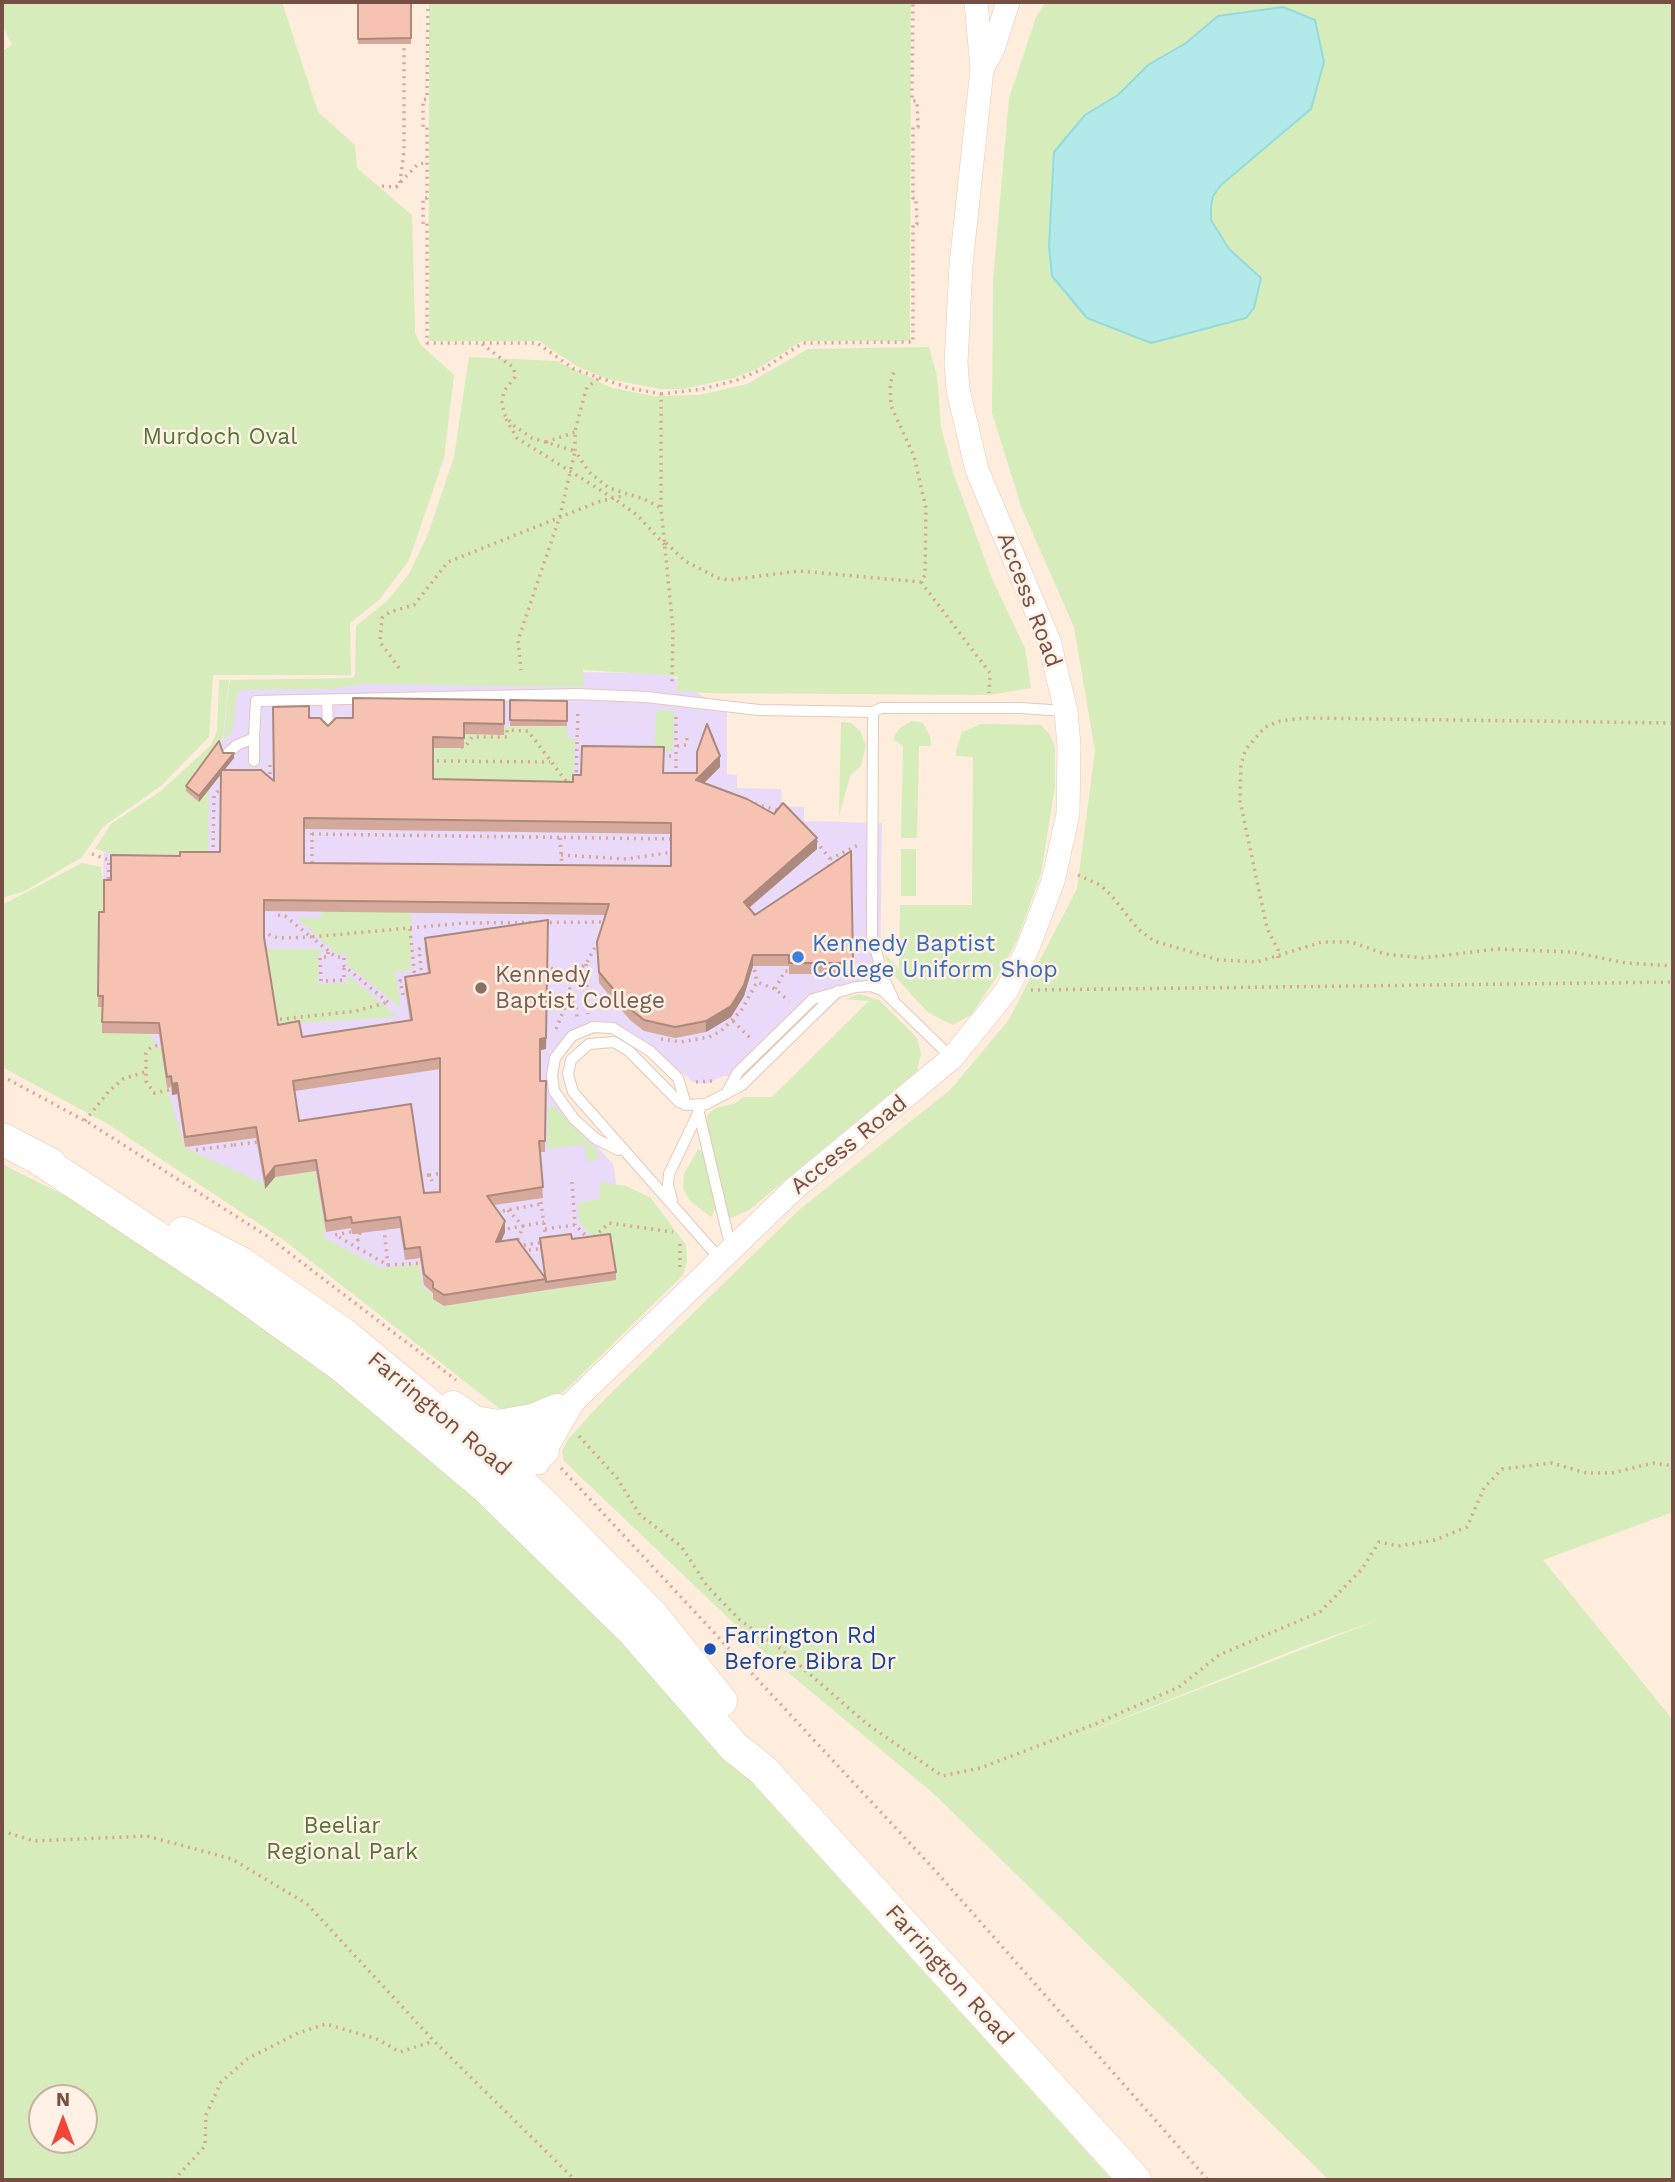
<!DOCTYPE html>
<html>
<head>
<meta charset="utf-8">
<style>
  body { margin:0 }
  #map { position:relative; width:1675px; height:2182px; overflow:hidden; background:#feecdd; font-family:"Work Sans",sans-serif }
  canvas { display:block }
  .frame { position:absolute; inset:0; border:4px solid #754e44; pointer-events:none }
  .north { position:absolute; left:28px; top:2084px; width:70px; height:70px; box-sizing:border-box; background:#fff1e5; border:2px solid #c8b0a5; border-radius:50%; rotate:0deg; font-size:19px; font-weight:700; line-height:28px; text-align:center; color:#754e44 }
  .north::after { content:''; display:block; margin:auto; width:24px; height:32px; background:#f34537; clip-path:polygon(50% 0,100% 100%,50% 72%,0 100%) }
</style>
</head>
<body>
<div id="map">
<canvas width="1675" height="2182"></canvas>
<div class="frame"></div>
<div class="north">N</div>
</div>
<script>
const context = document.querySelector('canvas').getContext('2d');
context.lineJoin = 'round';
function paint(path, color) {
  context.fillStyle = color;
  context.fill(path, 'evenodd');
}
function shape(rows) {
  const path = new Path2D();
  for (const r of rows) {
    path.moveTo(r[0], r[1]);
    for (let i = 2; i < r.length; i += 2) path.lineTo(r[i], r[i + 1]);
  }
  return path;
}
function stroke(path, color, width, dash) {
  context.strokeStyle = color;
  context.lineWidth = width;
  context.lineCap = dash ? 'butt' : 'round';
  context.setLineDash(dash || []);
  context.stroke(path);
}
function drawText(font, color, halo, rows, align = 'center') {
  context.font = font + ' "Work Sans",sans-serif';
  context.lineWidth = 5;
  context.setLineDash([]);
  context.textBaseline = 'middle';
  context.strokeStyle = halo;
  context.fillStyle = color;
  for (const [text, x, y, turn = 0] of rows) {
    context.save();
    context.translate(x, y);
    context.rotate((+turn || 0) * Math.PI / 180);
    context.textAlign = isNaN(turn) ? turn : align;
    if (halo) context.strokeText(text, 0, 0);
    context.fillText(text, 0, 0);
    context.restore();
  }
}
const education = shape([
  [360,670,667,673,727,712,727,774,737,775,737,788,781,789,782,806,804,807,804,821,882,823,880,981,843,996,756,1075,723,1076,707,1084,693,1082,650,1046,607,1022,555,1050,555,1100,613,1164,635,1294,443,1320,301,1245,96,1078,104,848,223,739,229,683,352,678]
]);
const green = shape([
  [2,2,282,2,318,112,355,145,357,168,412,215,415,332,420,344,454,375,444,458,409,560,379,600,350,623,351,675,213,675,209,737,162,785,103,827,82,857,25,891,2,898,2,51,12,45,2,25],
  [429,2,911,2,910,341,802,341,757,369,734,378,683,389,661,389,607,379,578,367,539,341,429,341],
  [1046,2,1673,2,1673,1512,1543,1560,1673,1720,1673,2180,1329,2180,933,1793,767,1655,564,1461,562,1451,569,1438,604,1400,799,1210,950,1090,1008,1021,1077,889,1095,751,1074,627,1022,509,992,413,993,280,1009,98,1036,17],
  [1386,1617,1084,1734,1083,1734,1302,1647],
  [929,347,937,376,941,427,953,472,992,579,1025,648,1031,688,989,695,707,693,677,691,678,677,666,675,583,670,584,687,363,684,332,689,242,690,237,694,232,733,224,739,230,680,355,678,356,626,387,601,409,574,428,534,454,457,469,357,557,361,612,388,654,396,699,395,747,384,808,349],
  [219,680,229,680,223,738,185,791,199,802,209,789,208,854,114,854,95,849,111,824,161,791,211,745,217,731],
  [659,710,674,711,673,751,655,750,656,715],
  [825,720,851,723,860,731,866,745,861,766,850,776,839,816,841,722],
  [912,721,923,723,930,736,931,746,919,746,917,838,901,838,903,746,894,740,894,736,900,728],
  [981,724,1041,725,1049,733,1055,747,1055,786,1041,873,1017,940,1000,972,971,1015,953,1025,929,1013,916,1000,889,969,884,953,899,969,900,905,972,905,973,757,956,756,956,750,962,732],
  [504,726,567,726,567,738,575,738,573,781,433,790,353,747,463,748,464,734,504,735],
  [901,849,916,849,916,896,901,896],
  [82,863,101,867,104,891,98,1007,150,1033,157,1048,207,1043,265,949,318,949,324,954,318,954,318,984,347,983,348,975,397,1017,299,1023,162,1053,167,1088,185,1148,262,1183,263,1179,315,1171,325,1227,323,1237,381,1268,419,1264,423,1288,434,1294,435,1301,440,1297,442,1306,616,1280,599,1244,579,1222,578,1203,600,1199,600,1182,626,1186,651,1198,686,1245,687,1262,683,1275,568,1388,548,1403,509,1416,285,1241,108,1124,2,1067,2,905],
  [323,911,411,912,411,970,395,972,401,1008,347,964,347,954,337,954,297,918,320,918],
  [859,994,879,1000,917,1038,921,1054,917,1071,749,1210,729,1219,706,1121,708,1114,716,1108,736,1103,743,1097,772,1097,869,1001,845,999],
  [552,1105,598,1152,598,1159,587,1162,585,1145,547,1149,548,1109],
  [698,1149,703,1152,716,1208,711,1217,690,1201,683,1188,684,1174],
  [2,1164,76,1201,335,1372,569,1581,1112,2180,2,2180],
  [42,2098,84,2098,84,2140,42,2140]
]);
const water = shape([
  [1283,7,1315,20,1324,62,1311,109,1221,185,1213,196,1211,207,1211,220,1229,249,1261,278,1254,308,1246,318,1151,343,1087,318,1052,276,1049,246,1054,152,1085,115,1118,95,1148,65,1186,43,1218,16,1283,7]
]);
const path = shape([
  [428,2,427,99,423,100,423,127,427,127,427,198,423,198,423,224,427,223,427,343,537,343,574,369,629,388,661,394,661,508,673,629,672,685],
  [400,183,404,151,404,42],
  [382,186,396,187,418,164,426,163],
  [482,344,514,368,515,377,504,391,502,402,504,414,513,425,532,438,575,451,560,516,518,640,521,670],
  [598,379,587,387,584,397,575,431,575,451,589,472,609,488,644,499,661,508],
  [661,394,702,389,737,380,763,369,803,343,913,342,913,224,917,224,916,198,913,198,913,127,918,127,917,101,912,101,913,2],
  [506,419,517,438,613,498,637,515,665,545],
  [546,442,575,432],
  [666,543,685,561,718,578,729,580,799,571,921,582,925,575,926,508,914,456,891,406,890,384,894,372],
  [921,582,990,673,989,693],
  [399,668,380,642,382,618,390,612,414,605,448,562,598,502,626,495],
  [677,746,686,745,687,738],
  [461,747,465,747,472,737,507,737,507,730,528,731,569,785],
  [662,756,676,756],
  [430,761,550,762],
  [270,765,270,776],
  [676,775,676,716],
  [576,779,578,710],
  [755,804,781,811],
  [312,826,312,868],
  [312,834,674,839],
  [560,838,562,867],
  [816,841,830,859,829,870],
  [92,854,109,860,108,882],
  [213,854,214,795,224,785],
  [561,855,626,859,673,852],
  [830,859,858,845],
  [1078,875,1100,885,1111,895,1138,929,1154,941,1219,960,1257,962,1322,942,1351,942,1385,954,1423,958,1497,949,1571,952,1626,963,1673,966],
  [277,909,277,915,285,916,311,937,465,923,605,922],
  [410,929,415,979],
  [262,932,278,938,311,937,336,957,344,957,344,966,389,1003],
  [328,952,328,957,320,957,321,981,344,980,344,966],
  [1278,958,1278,950,1267,928,1240,801,1241,764,1246,749,1265,727,1280,721,1305,718,1673,723],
  [753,963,757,982],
  [586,964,588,1014],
  [544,967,573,973],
  [422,977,419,949,429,947],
  [775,989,785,971,794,971],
  [1031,990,1673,982],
  [608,993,616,1012],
  [403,995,400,981,408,980],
  [568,996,576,1007,577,1017],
  [586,996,601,996,612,1005],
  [273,1020,356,1011,389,1002],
  [733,1021,751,1039],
  [556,1029,567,1002,573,973,586,964,600,938],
  [661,1039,681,1042,709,1037,721,1031,741,1011,757,982,775,989,789,1001],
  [164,1044,151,1047,146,1053,146,1081,154,1093,174,1089],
  [2,1076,89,1123,267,1236,456,1380],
  [696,1082,712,1081],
  [85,1121,108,1092,123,1079,145,1072],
  [232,1139,233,1145,258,1142],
  [196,1150,233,1145],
  [429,1175,443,1173],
  [420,1176,429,1175,432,1181],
  [572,1182,575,1225],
  [540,1195,546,1239],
  [508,1210,523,1226,544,1222],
  [496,1212,541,1204],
  [545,1229,575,1225,587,1237,586,1240],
  [501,1230,523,1226,516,1245],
  [351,1232,335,1235,388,1265,384,1229],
  [355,1232,358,1240,360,1232],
  [594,1237,609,1223,673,1232],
  [517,1246,544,1242],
  [522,1251,545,1248],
  [388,1265,423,1263],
  [680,1267,680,1240],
  [579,1436,617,1478,640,1515,681,1546,707,1586,740,1620,781,1649,867,1724,942,1776,980,1768,1093,1725,1179,1687,1219,1655,1320,1612,1362,1569,1379,1542,1398,1546,1435,1540,1467,1527,1484,1488,1502,1469,1552,1463,1586,1473,1612,1473,1653,1463,1673,1466],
  [561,1468,931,1866,1208,2180],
  [2,1831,34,1841,147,1836,232,1859,307,1904,434,2041,575,2180],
  [174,2180,205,2146,206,2115,221,2082,247,2059,298,2033,326,2024,377,2039,400,2052,434,2041]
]);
const service = shape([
  [327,700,328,729],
  [254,738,256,701,578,694,646,697,759,710,873,712],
  [228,753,237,745,254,738,254,761],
  [893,998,883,977,872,936,873,712,881,708,1020,708,1066,711],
  [726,1094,738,1072,813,999,856,987,871,986,882,990,952,1058],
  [697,1105,731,1249],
  [618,1150,596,1139,574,1119,554,1091,552,1075,555,1058,572,1036,593,1027,613,1028,650,1051,678,1078,686,1105],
  [672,1200,668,1185,669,1174,700,1109],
  [720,1259,573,1092,568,1074,571,1060,589,1044,614,1042,629,1051,679,1102,686,1105,706,1104,742,1085,838,991]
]);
const minor = shape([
  [982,69,993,49,1008,2],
  [508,1448,543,1420],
  [538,1463,573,1402,795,1188,952,1058,1007,990,1027,950,1053,881,1068,814,1069,746,1066,711,1049,641,977,470,958,390,956,363,961,265,982,69,976,2]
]);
const secondary = shape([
  [2,1139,50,1164],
  [32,1154,232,1287,342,1366,487,1488,632,1630,734,1747,763,1770,1135,2180],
  [183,1233,241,1263,346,1336,498,1462,545,1506,652,1615,721,1701],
  [453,1407,474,1422,498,1426,533,1420,557,1410],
  [488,1463,527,1461,543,1450]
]);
const wall = shape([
  [358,2,411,2,411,44,358,44],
  [504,700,504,735,464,734,464,748,433,748,433,779,573,782,663,773,697,773,720,767,704,783,817,849,749,908,755,915,851,851,853,974,789,974,789,966,753,966,744,996,731,1017,706,1032,675,1038,644,1031,630,1020,599,983,597,942,606,915,264,911,264,937,278,1025,302,1037,410,1021,405,988,405,977,428,973,425,949,425,938,546,1049,540,1050,540,1081,546,1081,545,1152,540,1152,543,1198,494,1205,505,1232,501,1242,545,1278,540,1247,540,1238,572,1239,616,1272,616,1280,546,1290,546,1283,546,1290,444,1306,433,1299,433,1293,424,1285,420,1258,405,1260,400,1228,352,1234,351,1228,326,1232,316,1171,275,1177,265,1189,256,1138,185,1147,177,1094,172,1095,171,1087,167,1088,159,1034,102,1033,102,1007,98,1007,99,912,104,912,111,880,180,856,220,852,221,774,199,802,186,791,186,786,223,753,234,758,224,770,274,781,309,718,328,726,353,718],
  [304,829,671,834,671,866,304,863],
  [440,1069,440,1192,424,1193,299,1121,295,1091],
  [510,700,567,701,567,726,510,726]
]);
const shadedWall = shape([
  [234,753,234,758,199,802,199,796],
  [720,756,720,767,696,791,696,780],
  [817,838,817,849,744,912,744,902],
  [548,931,546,1049,540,1050,540,1039],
  [753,955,753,966,744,996,731,1017,706,1032,706,1021],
  [177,1083,177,1094,172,1095,172,1084],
  [275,1166,275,1177,265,1189,265,1179],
  [505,1221,505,1232,496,1253,496,1242]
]);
const building = shape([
  [358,2,411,2,411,38,358,39,358,2],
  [353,698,504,700,504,724,464,723,464,738,433,737,433,779,573,782,573,775,581,775,582,746,664,747,663,773,697,773,697,752,707,724,720,756,696,780,747,799,774,814,783,803,817,838,744,902,755,915,851,851,853,963,789,963,789,955,753,955,744,985,731,1006,706,1021,675,1027,644,1020,630,1009,599,972,597,942,609,904,264,900,264,937,278,1025,299,1021,302,1037,412,1020,405,977,430,973,425,938,548,920,546,1038,540,1039,540,1081,546,1081,545,1141,539,1141,543,1187,487,1196,505,1221,496,1242,517,1239,546,1279,444,1295,433,1288,433,1282,424,1274,420,1247,405,1249,400,1217,352,1223,351,1217,326,1221,316,1160,275,1166,265,1179,256,1127,185,1137,177,1083,172,1084,171,1076,167,1077,159,1023,102,1022,103,996,98,996,99,912,104,912,104,880,111,880,111,855,180,856,180,852,220,852,221,770,261,770,274,781,273,707,309,706,309,718,320,718,328,726,336,718,353,718,353,698],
  [304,818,671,823,671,866,304,863,304,818],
  [440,1058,440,1192,424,1193,411,1104,299,1121,293,1081,440,1058],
  [510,700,567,701,567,721,510,720,510,700],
  [219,741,223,753,234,753,199,796,186,786,219,741],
  [571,1234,572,1239,610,1234,616,1272,546,1282,540,1238,571,1234]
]);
const markers = [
  [798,957,7,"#3f7fe0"],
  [481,988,7,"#8d6e63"],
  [710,1649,7,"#1a4fb4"]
];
const parkNames = [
  ["Murdoch Oval",220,437],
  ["Beeliar",342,1826],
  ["Regional Park",342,1852]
];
const streetNames = [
  ["Access Road",1029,600,69],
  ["Access Road",849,1145,-39],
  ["Farrington Road",439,1414,40],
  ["Farrington Road",949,1975,48]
];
const shopNames = [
  ["Kennedy Baptist",812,944],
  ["College Uniform Shop",812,970]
];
const educationNames = [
  ["Kennedy",495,975],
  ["Baptist College",495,1001]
];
const transitNames = [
  ["Farrington Rd",724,1636],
  ["Before Bibra Dr",724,1662]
];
paint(education, '#e9dafa');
paint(green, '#d6ecbb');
paint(water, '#b1e8e8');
stroke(water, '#96dbdb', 2);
stroke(service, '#e4c8bc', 12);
stroke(minor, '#e4c8bc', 24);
stroke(secondary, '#eac8b8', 33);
stroke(path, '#daa696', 3.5, [2, 5]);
stroke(service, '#fff', 10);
stroke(minor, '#fff', 23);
stroke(secondary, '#fff', 32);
paint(wall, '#d4a89a');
paint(shadedWall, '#ac887d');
paint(building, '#f6c3b3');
stroke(building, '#ac887d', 2);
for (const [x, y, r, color] of markers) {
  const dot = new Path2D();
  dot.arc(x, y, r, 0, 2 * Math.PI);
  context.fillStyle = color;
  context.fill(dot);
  stroke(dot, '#fff1e5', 2.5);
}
drawText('23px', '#547639', '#fff1e5', parkNames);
drawText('23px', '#754e44', '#fff1e5', streetNames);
drawText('23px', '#366cbe', '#fff1e5', shopNames, 'left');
drawText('23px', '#785e54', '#fff1e5', educationNames, 'left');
drawText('23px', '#164399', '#fff1e5', transitNames, 'left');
</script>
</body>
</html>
